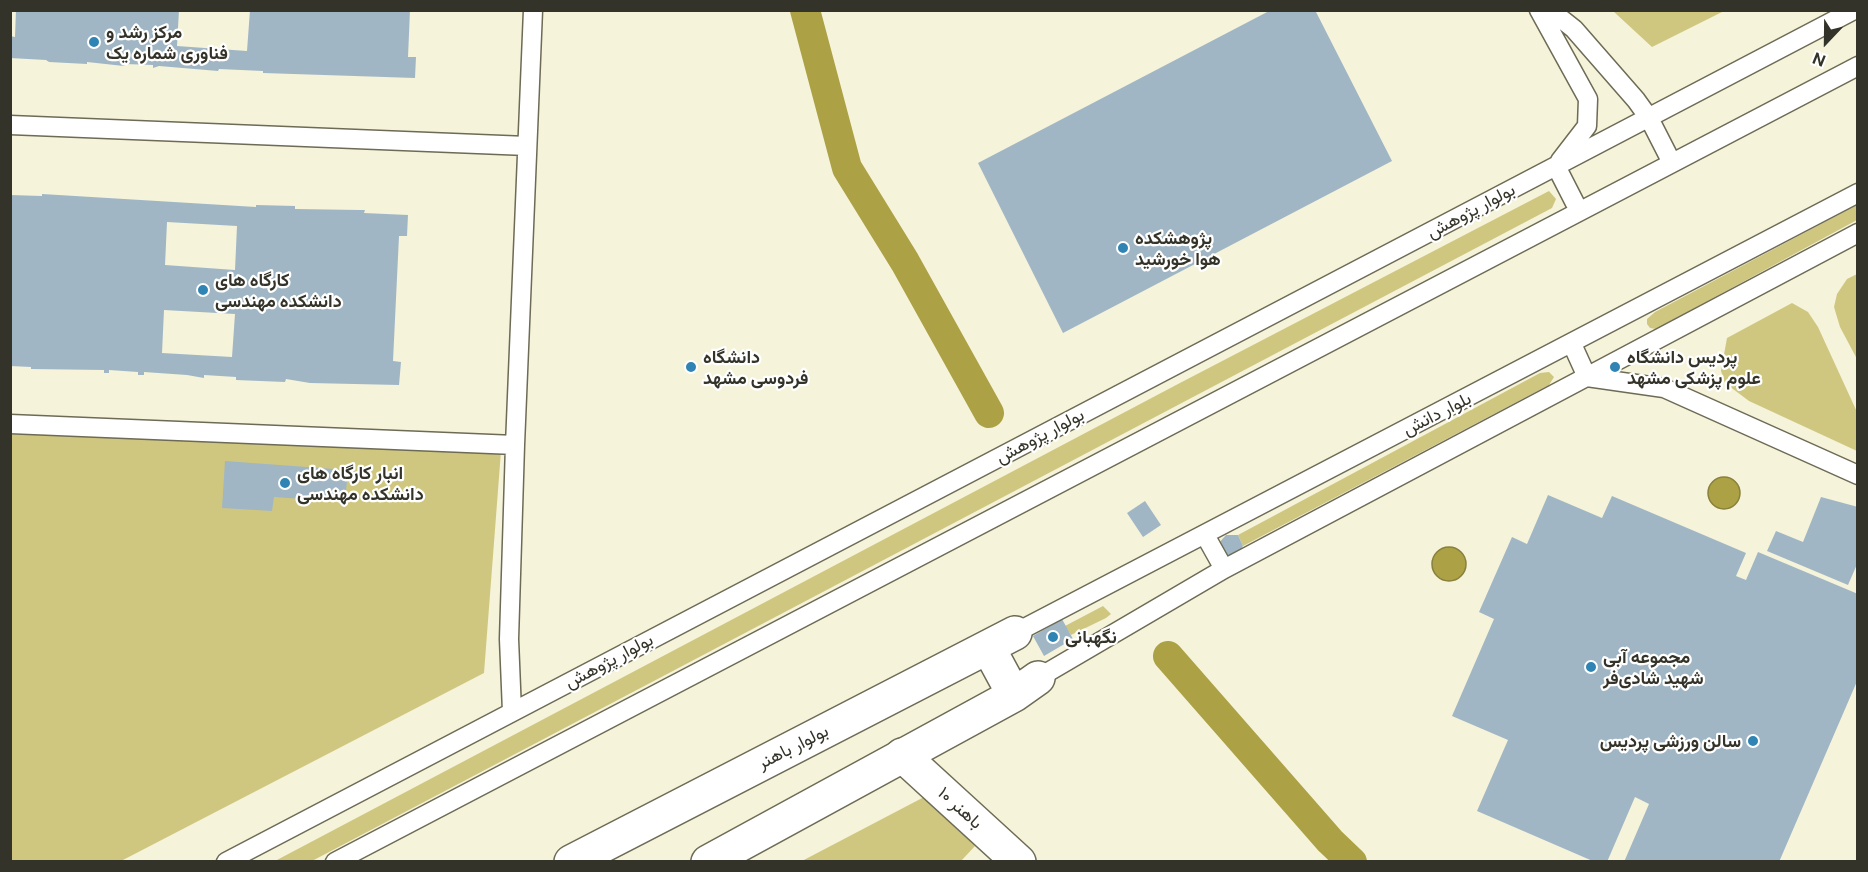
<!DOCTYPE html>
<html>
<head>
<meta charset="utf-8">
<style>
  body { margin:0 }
  #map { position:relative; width:1868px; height:872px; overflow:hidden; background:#f5f3da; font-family:"Public Sans",sans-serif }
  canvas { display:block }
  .frame { position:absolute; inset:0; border:12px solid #343329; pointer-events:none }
  .north { position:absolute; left:1796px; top:12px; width:60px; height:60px; -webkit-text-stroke:4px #fff; paint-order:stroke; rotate:202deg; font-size:16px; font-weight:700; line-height:24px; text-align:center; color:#343329 }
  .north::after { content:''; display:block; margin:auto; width:21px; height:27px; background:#343329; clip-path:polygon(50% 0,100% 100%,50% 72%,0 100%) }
</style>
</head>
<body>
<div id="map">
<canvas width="1868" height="872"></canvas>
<div class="frame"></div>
<div class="north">N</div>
</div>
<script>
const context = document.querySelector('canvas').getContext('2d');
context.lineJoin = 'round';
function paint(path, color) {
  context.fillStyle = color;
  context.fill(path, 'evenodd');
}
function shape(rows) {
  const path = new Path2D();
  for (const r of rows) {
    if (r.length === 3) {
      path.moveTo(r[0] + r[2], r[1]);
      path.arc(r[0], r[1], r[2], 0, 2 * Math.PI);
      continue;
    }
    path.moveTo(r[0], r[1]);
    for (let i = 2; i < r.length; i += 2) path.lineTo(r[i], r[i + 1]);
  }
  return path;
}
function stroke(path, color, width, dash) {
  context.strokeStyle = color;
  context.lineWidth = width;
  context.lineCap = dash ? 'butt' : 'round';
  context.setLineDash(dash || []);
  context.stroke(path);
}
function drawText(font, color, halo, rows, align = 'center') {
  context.font = font + ' "Public Sans",Vazirmatn,sans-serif';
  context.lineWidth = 4.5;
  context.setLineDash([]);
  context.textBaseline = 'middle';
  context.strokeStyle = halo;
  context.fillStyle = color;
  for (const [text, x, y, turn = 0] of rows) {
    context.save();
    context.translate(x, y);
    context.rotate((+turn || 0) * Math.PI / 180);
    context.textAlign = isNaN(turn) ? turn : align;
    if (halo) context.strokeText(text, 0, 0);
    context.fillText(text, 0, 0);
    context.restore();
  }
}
const green = shape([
  [1613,11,1724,11,1652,47],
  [1549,191,1556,199,1552,208,312,861,275,861,1178,384],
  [1857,205,1857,220,1656,329,1650,328,1647,324,1647,319,1655,312],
  [1857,274,1857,359,1840,327,1834,307,1837,294,1847,279],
  [1792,303,1808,312,1818,327,1857,412,1857,451,1749,401,1725,383,1721,371,1727,338],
  [1549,372,1554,377,1549,385,1243,546,1238,535,1540,373],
  [11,434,501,451,484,673,121,861,11,862],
  [1103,606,1111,614,1106,618,1071,635,1065,626],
  [926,796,975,846,961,861,800,862]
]);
const water = shape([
  [1724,493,16],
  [1449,564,17]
]);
const canal = shape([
  [805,10,847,168,905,262,989,413],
  [1168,656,1330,841,1352,862]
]);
const building = shape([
  [16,10,179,10,177,46,247,51,250,10,410,10,408,57,416,57,415,78,263,73,263,71,219,69,218,71,159,66,153,68,153,65,125,64,124,66,87,62,87,64,49,62,46,60,10,58,10,36,15,37],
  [1271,10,1315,10,1392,161,1063,333,978,163],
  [42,194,256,207,256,205,295,206,295,209,360,210,365,210,364,213,408,215,407,236,399,236,393,361,401,362,399,385,310,383,286,379,285,382,236,380,236,377,204,375,204,378,187,375,144,372,144,375,138,375,138,372,109,370,109,373,104,373,104,370,31,369,31,367,10,366,10,195,42,196],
  [167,222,237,226,235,270,165,265],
  [164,310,235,314,232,357,162,353],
  [225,461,348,470,345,502,274,497,272,511,222,508],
  [1548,495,1602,518,1612,496,1746,553,1736,576,1746,580,1758,552,1858,594,1858,679,1779,862,1624,862,1649,804,1635,797,1607,862,1595,862,1477,811,1508,740,1452,716,1494,619,1479,612,1512,537,1527,544],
  [1821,497,1858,507,1858,562,1848,585,1767,551,1776,531,1803,542],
  [1145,501,1161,525,1143,537,1127,513],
  [1226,535,1238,535,1243,546,1236,556,1223,556,1217,545],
  [1062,619,1073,639,1044,656,1033,636]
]);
const service = shape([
  [1539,10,1588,99,1587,126,1560,161],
  [1550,10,1574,29,1636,100,1649,118,1672,163],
  [10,125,527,146],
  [1556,166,1579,211],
  [1572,344,1587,377,1664,388,1858,475],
  [10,424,515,445],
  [1205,535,1224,569],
  [1015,633,1858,193],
  [1038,678,1224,569,1858,233],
  [512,712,509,639,515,445,533,10],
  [226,862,1854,10],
  [335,862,1858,66]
]);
const minor = shape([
  [902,755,1019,862]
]);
const tertiary = shape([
  [988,647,1014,695],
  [571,862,1015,633],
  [708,862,1014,695,1038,678]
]);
const markers = [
  [94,42,6,"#2f84b3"],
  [1123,248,6,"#2f84b3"],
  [203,290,6,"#2f84b3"],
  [691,367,6,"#2f84b3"],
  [1615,367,6,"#2f84b3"],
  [285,483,6,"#2f84b3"],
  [1053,637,6,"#2f84b3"],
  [1591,667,6,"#2f84b3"],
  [1753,741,6,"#2f84b3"]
];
const poiNames = [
  ["مرکز رشد و",106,32],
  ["فناوری شماره یک",106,53],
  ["پژوهشکده",1135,238],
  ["هوا خورشید",1135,259],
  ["کارگاه های",215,280],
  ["دانشکده مهندسی",215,301],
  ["دانشگاه",703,357],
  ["فردوسی مشهد",703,378],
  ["پردیس دانشگاه",1627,357],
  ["علوم پزشکی مشهد",1627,378],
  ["انبار کارگاه های",297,473],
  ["دانشکده مهندسی",297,494],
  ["نگهبانی",1065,637],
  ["مجموعه آبی",1603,657],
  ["شهید شادی‌فر",1603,678],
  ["سالن ورزشی پردیس",1741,741,"right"]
];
const streetNames = [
  ["بولوار پژوهش",1471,211,-28],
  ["بلوار دانش",1437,414,-27],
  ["بولوار پژوهش",1040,436,-28],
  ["بولوار پژوهش",609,661,-28],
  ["بولوار باهنر",793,747,-27],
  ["باهنر ۱۰",960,808,42]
];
paint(green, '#cfc780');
paint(water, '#aca144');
stroke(water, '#88803c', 1.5);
stroke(canal, '#aca144', 30);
paint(building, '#a0b6c5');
stroke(service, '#6d6a55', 21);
stroke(minor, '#6d6a55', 36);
stroke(tertiary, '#6d6a55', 36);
stroke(service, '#fff', 18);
stroke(minor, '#fff', 33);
stroke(tertiary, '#fff', 33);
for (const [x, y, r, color] of markers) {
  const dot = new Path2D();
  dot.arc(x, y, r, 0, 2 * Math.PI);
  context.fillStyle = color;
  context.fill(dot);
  stroke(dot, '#fff', 2);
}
drawText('bold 18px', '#343329', '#fff', poiNames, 'left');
drawText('18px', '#343329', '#fff', streetNames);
</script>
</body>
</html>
